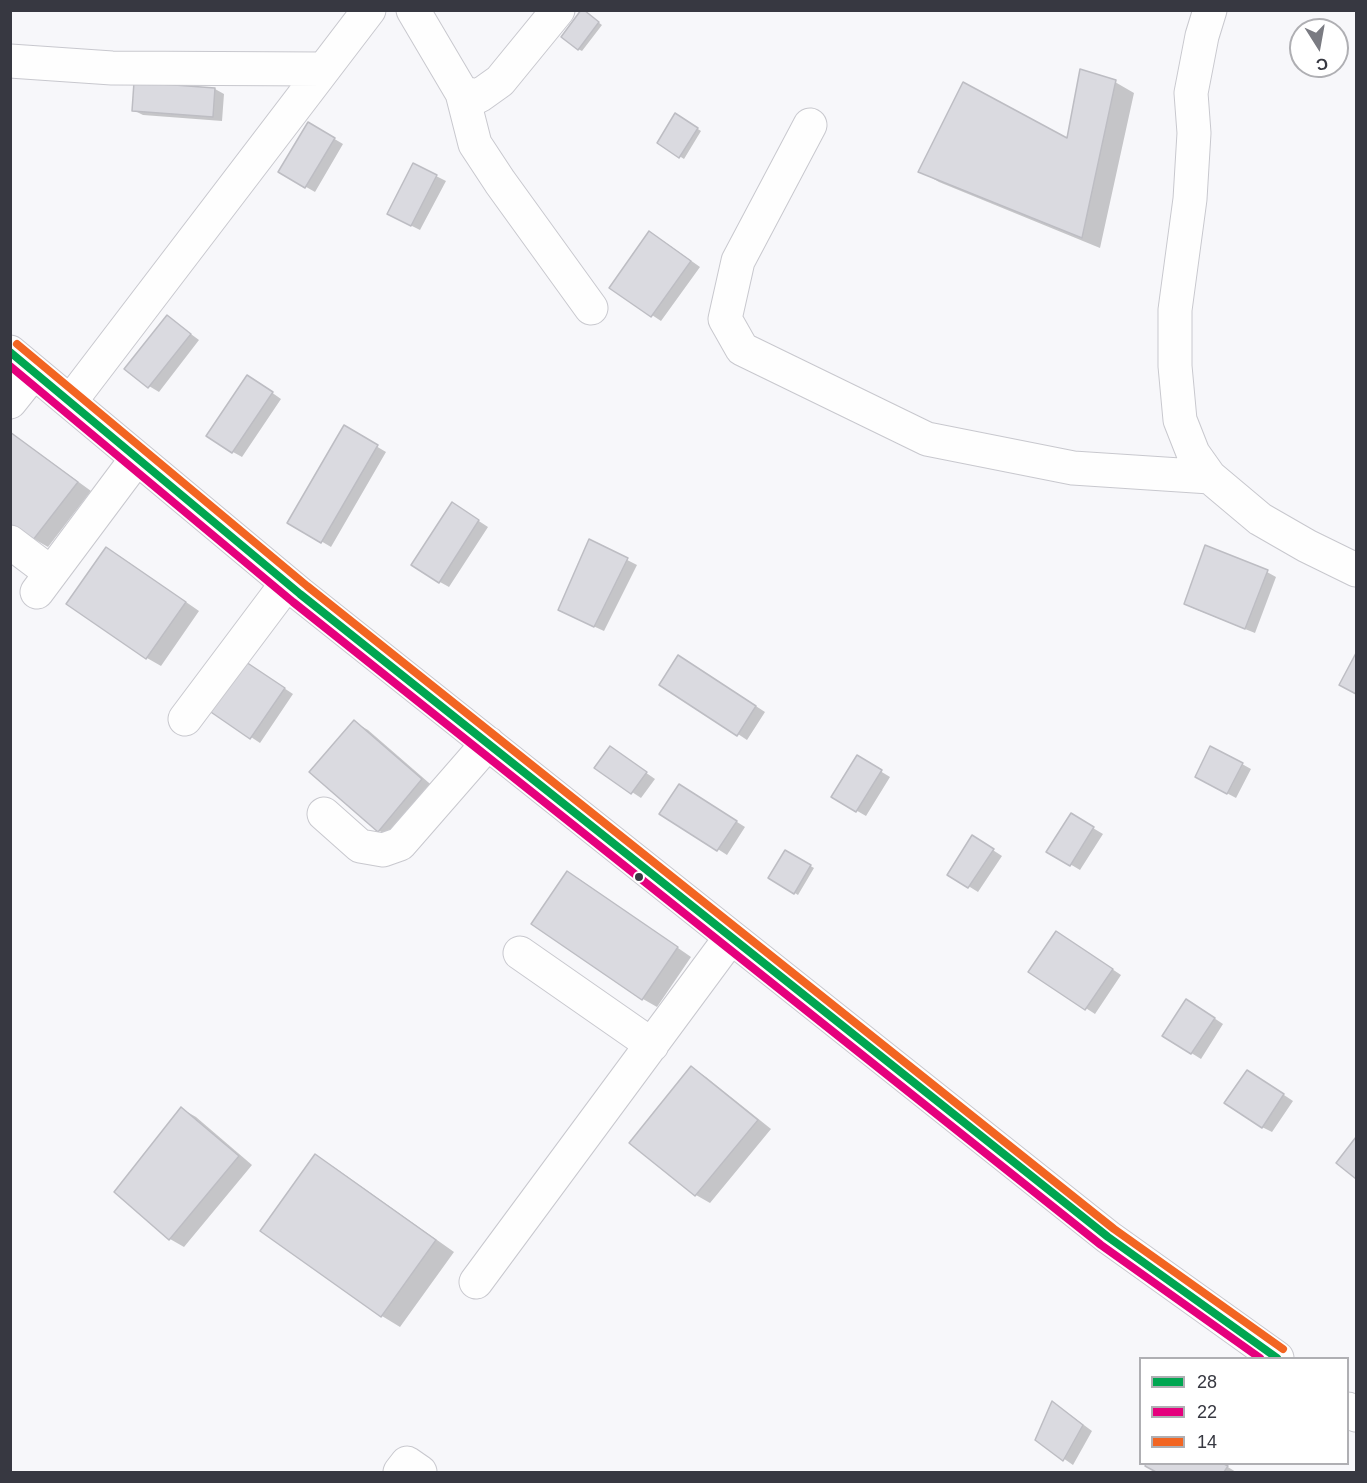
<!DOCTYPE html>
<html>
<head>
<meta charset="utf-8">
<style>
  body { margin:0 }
  #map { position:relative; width:1367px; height:1483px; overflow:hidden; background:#f7f7fa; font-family:Helvetica,sans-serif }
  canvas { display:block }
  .frame { position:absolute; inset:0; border:12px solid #373841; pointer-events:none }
  .legend { position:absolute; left:1139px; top:1357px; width:210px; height:108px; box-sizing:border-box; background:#fff; border:2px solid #afafb3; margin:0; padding:8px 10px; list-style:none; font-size:18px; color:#373841 }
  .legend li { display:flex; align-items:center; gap:12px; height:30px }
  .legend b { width:30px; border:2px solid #afafb3 }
  .north { position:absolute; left:1289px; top:18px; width:60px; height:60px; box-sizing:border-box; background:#fff; border:2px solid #afafb3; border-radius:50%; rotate:169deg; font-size:16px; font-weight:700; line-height:24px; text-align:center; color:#373841 }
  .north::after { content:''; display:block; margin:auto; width:21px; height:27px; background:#7a7b82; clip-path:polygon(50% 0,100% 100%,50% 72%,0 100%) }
</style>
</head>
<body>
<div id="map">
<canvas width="1367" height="1483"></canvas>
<div class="frame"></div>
<ul class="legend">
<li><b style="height:8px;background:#00a651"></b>28</li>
<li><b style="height:8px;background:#e5007d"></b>22</li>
<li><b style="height:8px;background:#f26522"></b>14</li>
</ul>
<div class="north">С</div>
</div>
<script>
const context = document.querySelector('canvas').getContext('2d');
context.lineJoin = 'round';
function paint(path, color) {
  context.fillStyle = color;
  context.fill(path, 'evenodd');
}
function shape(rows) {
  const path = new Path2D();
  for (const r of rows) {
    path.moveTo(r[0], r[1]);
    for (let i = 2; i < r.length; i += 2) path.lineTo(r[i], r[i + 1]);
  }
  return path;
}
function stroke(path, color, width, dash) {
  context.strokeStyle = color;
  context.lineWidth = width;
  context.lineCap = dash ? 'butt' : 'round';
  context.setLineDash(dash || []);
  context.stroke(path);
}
const shadow = shape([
  [587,14,602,25,582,51,578,49],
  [1115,82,1134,93,1100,248,939,182,920,171,1068,140],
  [135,83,215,89,224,94,222,121,143,115,133,110],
  [676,115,701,131,684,159,659,143],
  [309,124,343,144,315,192,280,172],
  [414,165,446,181,420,230,398,219],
  [659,238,700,267,661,321,611,288],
  [176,323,199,340,159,392,149,386,126,368],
  [257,382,281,399,242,457,233,452],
  [344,427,386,452,331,547,289,522],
  [10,432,91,491,48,547,34,539,10,522],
  [462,510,488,527,449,587,440,582],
  [590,541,637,565,604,631,569,615],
  [107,549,121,557,199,611,161,666,147,658],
  [1267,572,1276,577,1255,633,1195,609,1185,604],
  [688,662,765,712,747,740,738,734],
  [249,665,293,694,260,743,251,737],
  [354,722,368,730,436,789,393,839,378,830],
  [619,754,655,779,641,798,596,768],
  [857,757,890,777,866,816,833,797],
  [1242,764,1251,769,1236,798,1206,782],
  [688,791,745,827,727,855,662,813],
  [1071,815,1103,834,1080,870,1048,851],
  [982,843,1002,856,978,892,949,874],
  [786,852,814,868,798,895,770,877],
  [568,873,582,881,691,957,657,1007,643,999],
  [1066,938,1121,975,1095,1014,1030,972],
  [1196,1006,1223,1024,1201,1059,1164,1036],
  [692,1068,706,1077,771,1129,710,1203,696,1195,631,1143],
  [1257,1077,1293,1101,1272,1132,1262,1127],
  [182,1109,196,1117,252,1165,184,1247,170,1239],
  [1356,1139,1356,1177,1338,1163],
  [316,1156,334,1167,454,1252,400,1327,382,1316],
  [1061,1408,1092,1431,1073,1465,1037,1440],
  [1148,1464,1223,1464,1236,1472,1159,1472,1147,1465]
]);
const building = shape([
  [581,10,584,10,599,22,578,50,561,37,581,10],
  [1080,69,1116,80,1082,238,918,172,963,82,1067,138,1080,69],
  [134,82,215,88,213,117,132,111,134,82],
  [675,113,698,128,679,158,657,143,675,113],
  [308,122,335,138,305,188,278,172,308,122],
  [413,163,437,175,411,226,387,214,413,163],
  [649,231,691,261,651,317,609,288,649,231],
  [167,315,191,334,148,388,124,369,167,315],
  [247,375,273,392,232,453,206,436,247,375],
  [344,425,378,445,321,543,287,523,344,425],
  [10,432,78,482,33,540,10,524,10,432],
  [452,502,479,520,439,583,411,565,452,502],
  [589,539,628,558,594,627,558,610,589,539],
  [1205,545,1268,570,1245,629,1184,604,1205,545],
  [106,547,186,602,146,659,66,604,106,547],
  [1356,653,1356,694,1339,685,1356,653],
  [678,655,756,706,737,736,659,685,678,655],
  [240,658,285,688,250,739,205,708,240,658],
  [354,720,422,779,378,832,309,772,354,720],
  [610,746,647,772,631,794,594,768,610,746],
  [1210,746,1243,763,1227,794,1195,777,1210,746],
  [857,755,882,770,856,812,831,797,857,755],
  [679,784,737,821,717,851,659,814,679,784],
  [1071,813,1094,827,1070,866,1046,852,1071,813],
  [972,835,994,849,968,888,947,875,972,835],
  [785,850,811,865,794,894,768,878,785,850],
  [567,871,678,947,642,1000,531,924,567,871],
  [1056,931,1113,969,1085,1010,1028,972,1056,931],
  [1186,999,1215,1018,1191,1054,1162,1036,1186,999],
  [691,1066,758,1120,695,1196,629,1143,691,1066],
  [1247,1070,1284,1094,1262,1128,1224,1103,1247,1070],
  [181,1107,239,1156,169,1240,114,1192,181,1107],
  [1356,1137,1356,1179,1336,1163,1356,1137],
  [315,1154,436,1240,381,1317,260,1231,315,1154],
  [1052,1401,1083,1425,1063,1461,1035,1440,1052,1401],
  [1146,1464,1224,1464,1228,1466,1224,1472,1156,1472,1145,1466,1146,1464]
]);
const minor = shape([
  [413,10,462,93,479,96,500,81,558,10],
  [1210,10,1202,36,1191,93,1194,133,1190,199,1175,310,1175,366,1180,420,1193,453,1210,477,1260,519,1307,546,1356,570],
  [10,61,112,68,324,69],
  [462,93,475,144,500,182,591,308],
  [810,125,738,261,725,319,742,349,927,439,1073,468,1210,477],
  [10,352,300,594,1108,1237,1277,1358],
  [10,402,34,372],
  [70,402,369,10],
  [10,542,51,573],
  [37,592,137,458],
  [185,719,287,583],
  [324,814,360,846,383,850,400,844,488,743],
  [520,953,652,1045],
  [476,1282,731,937],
  [1348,1409,1356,1415],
  [400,1472,407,1463,420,1472]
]);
const bus1 = shape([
  [10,352,300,594,1108,1237,1277,1358]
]);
const bus2 = shape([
  [10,366,293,602,1101,1245,1260,1358]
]);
const bus3 = shape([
  [17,344,307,586,1114,1229,1283,1349]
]);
const markers = [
  [639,877,5,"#373841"]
];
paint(shadow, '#0003');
paint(building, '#dadae0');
stroke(building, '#bdbdc3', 1.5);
stroke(minor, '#c8c8ce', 35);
stroke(minor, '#fefefe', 33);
stroke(bus1, '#00a651', 8);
stroke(bus2, '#e5007d', 8);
stroke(bus3, '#f26522', 8);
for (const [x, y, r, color] of markers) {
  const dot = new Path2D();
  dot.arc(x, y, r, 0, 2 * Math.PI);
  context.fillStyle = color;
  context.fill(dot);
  stroke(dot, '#fff', 2);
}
</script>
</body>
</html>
